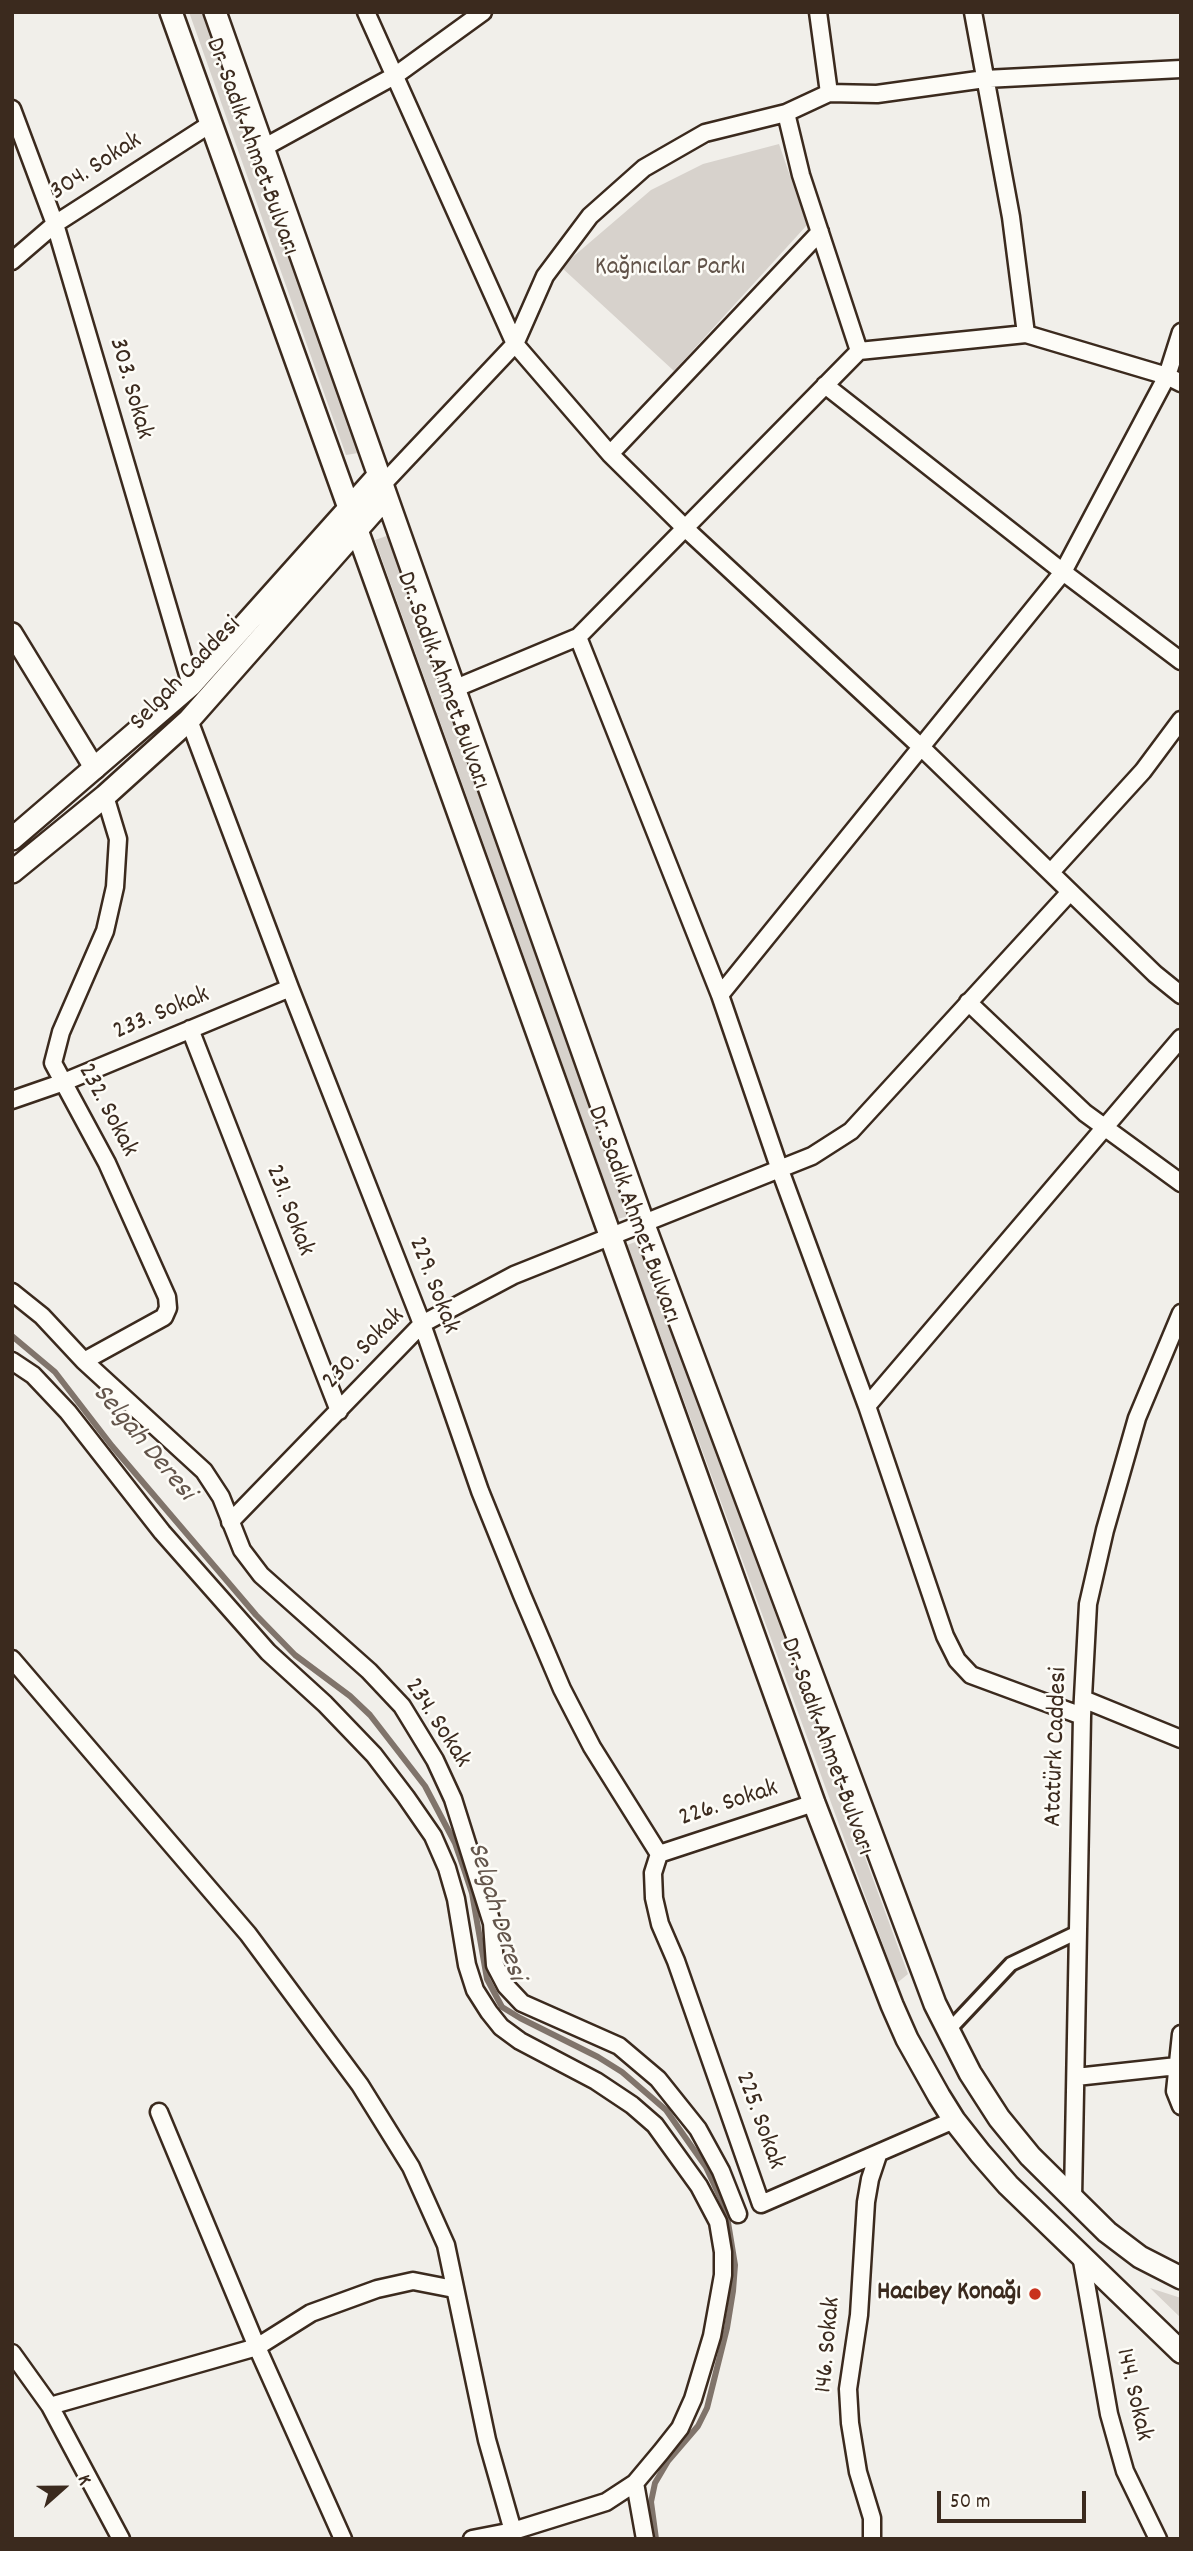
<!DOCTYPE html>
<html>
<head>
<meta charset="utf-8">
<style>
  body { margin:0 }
  #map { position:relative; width:1193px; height:2551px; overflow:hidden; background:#f1efea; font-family:Dekko,sans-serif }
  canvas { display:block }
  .frame { position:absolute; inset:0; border:14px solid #3b2a1e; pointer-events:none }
  .north { position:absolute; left:28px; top:2453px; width:70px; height:70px; -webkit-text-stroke:5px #fdfcf7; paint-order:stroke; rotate:69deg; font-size:19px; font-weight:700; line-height:28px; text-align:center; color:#3b2a1e }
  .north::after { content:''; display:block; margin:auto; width:24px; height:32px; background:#3b2a1e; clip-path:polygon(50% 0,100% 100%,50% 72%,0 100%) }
  .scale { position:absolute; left:937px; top:2491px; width:149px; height:32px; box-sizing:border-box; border:4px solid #3b2a1e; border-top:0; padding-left:9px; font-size:21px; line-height:24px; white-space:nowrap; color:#3b2a1e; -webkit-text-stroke:5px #fdfcf7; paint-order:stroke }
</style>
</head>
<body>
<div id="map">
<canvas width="1193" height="2551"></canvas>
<div class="frame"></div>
<div class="north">K</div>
<div class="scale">50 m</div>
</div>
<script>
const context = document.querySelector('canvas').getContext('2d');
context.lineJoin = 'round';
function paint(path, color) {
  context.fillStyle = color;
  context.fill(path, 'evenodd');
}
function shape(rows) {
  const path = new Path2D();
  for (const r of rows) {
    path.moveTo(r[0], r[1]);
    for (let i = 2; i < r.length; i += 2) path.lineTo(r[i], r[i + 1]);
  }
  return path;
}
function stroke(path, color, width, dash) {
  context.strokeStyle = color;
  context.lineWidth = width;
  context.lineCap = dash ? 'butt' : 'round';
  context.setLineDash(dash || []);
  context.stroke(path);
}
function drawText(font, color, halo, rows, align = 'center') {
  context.font = font + ' Dekko,sans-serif';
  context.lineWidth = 5;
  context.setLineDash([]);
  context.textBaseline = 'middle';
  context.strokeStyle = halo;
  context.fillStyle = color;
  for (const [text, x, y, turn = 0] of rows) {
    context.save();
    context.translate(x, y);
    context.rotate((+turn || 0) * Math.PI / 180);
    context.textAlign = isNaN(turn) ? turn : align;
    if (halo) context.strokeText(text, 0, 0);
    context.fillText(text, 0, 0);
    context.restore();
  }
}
const green = shape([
  [189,12,205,12,358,453,346,455],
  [779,144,807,225,674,371,561,267,651,190,703,164],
  [395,533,510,884,628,1216,618,1219,375,540],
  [638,1241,908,1974,897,1983,627,1245],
  [1150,2288,1181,2298,1181,2318]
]);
const stream = shape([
  [12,1336,55,1372,112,1446,256,1615,295,1655,350,1696,370,1715,425,1786,455,1843,464,1869,472,1893,487,1979,502,2007,520,2018,598,2057,622,2072,666,2110,706,2167,726,2210,735,2265,733,2291,727,2328,707,2408,698,2426,668,2461,655,2483,651,2502,656,2539]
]);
const pedestrian = shape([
  [948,2031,1011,1964,1078,1932]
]);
const minor = shape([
  [366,12,515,344,610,454,686,529,921,747,1155,974,1181,995],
  [818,12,829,93],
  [973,12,1011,217,1026,334],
  [12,109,55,224,191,685],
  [786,113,801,175,859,351],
  [263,148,396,75,483,12],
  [12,261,55,224,212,123],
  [1181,332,1167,376,1181,383],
  [825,385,1063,572,1181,661],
  [610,454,820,232],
  [381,486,515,344,545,276,590,216,644,168,705,133,786,113,829,93,877,94,985,79,1181,69],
  [578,637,720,995,780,1170,867,1406,945,1636,957,1660,971,1675,1082,1716],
  [456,688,578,637,859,351,1026,334,1167,376,1063,572,720,995],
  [189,720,290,988,422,1324,480,1491,522,1595,562,1689,592,1747,659,1854],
  [1051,872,1143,771,1181,720],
  [968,1002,1085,1113,1181,1183],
  [190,1029,339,1411],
  [12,1100,64,1082,290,988],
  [12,1292,42,1316,84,1361,204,1471,221,1497,242,1550,261,1575,369,1671,402,1706,435,1760,453,1799,492,1923,495,1965,506,1986,522,2003,619,2046,658,2079,698,2129,721,2171,738,2214],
  [12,1361,33,1375,68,1412,162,1532,268,1652,325,1704,374,1755,406,1797,433,1836,447,1868,456,1899,467,1965,475,1990,489,2012,501,2027,520,2041,596,2081,632,2105,655,2125,699,2186,718,2222,723,2252,723,2275,712,2336,693,2399,680,2428,661,2452,635,2483,606,2502,513,2531,472,2539],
  [84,1361,164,1317,168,1308,167,1297,107,1163,53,1063,61,1032,105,931,115,887,118,839,105,796],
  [867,1406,1181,1038],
  [230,1522,422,1324,514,1275,812,1156,851,1131,1070,892],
  [12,1659,248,1934,360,2085,411,2167,446,2245,487,2440,513,2531],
  [1083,1699,1181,1739],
  [659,1854,653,1873,654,1898,660,1924,676,1961,761,2204,954,2120],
  [659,1854,814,1803],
  [1181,2034,1175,2091,1181,2106],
  [1076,2077,1177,2066],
  [159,2112,257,2347,343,2539],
  [1073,2198,1082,1716,1088,1604,1105,1530,1137,1418,1181,1313],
  [1081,2255,1109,2414,1125,2471,1158,2539],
  [12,2353,50,2406,121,2539],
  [50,2406,257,2347,311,2313,377,2289,413,2281,454,2289],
  [635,2483,645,2539],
  [872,2539,872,2518,858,2472,850,2423,848,2389,859,2315,866,2202,870,2179,878,2155]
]);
const tertiary = shape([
  [12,633,95,769]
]);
const secondary = shape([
  [171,12,814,1803,892,2005,907,2039,939,2096,954,2120,980,2153,1008,2185,1181,2352],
  [215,12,644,1225,935,2004,970,2073,999,2118,1030,2156,1107,2232,1140,2257,1181,2278],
  [12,839,191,685,378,476],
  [12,872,105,796,189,720,385,498]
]);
const markers = [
  [1035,2294,7,"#c8321e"]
];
const streetNames = [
  ["Dr. Sadık Ahmet Bulvarı",250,147,70],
  ["304. Sokak",97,168,-33],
  ["303. Sokak",129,389,74],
  ["Selgah Caddesi",187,675,-46],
  ["Dr. Sadık Ahmet Bulvarı",441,681,70],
  ["233. Sokak",162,1015,-23],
  ["232. Sokak",106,1111,62],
  ["231. Sokak",288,1211,69],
  ["Dr. Sadık Ahmet Bulvarı",632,1215,70],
  ["229. Sokak",432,1286,69],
  ["230. Sokak",365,1350,-45],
  ["234. Sokak",436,1724,57],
  ["Dr. Sadık Ahmet Bulvarı",825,1747,70],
  ["Atatürk Caddesi",1058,1747,-88],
  ["226. Sokak",729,1805,-18],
  ["225. Sokak",758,2121,70],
  ["146. Sokak",830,2345,-85],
  ["144. Sokak",1132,2395,77]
];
const parkNames = [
  ["Kağnıcılar Parkı",670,269]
];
const poiNames = [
  ["Hacıbey Konağı",1021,2294]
];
const waterNames = [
  ["Selgah Deresi",142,1444,50],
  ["Selgah Deresi",494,1912,73]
];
paint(green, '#d7d2cc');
stroke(stream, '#80746b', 6);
stroke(pedestrian, '#3b2a1e', 18);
stroke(minor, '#3b2a1e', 21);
stroke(tertiary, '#3b2a1e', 24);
stroke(secondary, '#3b2a1e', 26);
stroke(pedestrian, '#fdfcf7', 12);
stroke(minor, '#fdfcf7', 16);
stroke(tertiary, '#fdfcf7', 19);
stroke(secondary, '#fdfcf7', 21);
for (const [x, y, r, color] of markers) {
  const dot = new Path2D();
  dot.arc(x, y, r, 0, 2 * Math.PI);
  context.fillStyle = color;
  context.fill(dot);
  stroke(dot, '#fdfcf7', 2.5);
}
drawText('26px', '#3b2a1e', '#fdfcf7', streetNames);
drawText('26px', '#62544a', '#fdfcf7', parkNames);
drawText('bold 26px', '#3b2a1e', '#fdfcf7', poiNames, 'right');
drawText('italic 28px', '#63554b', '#fdfcf7', waterNames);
</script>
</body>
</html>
